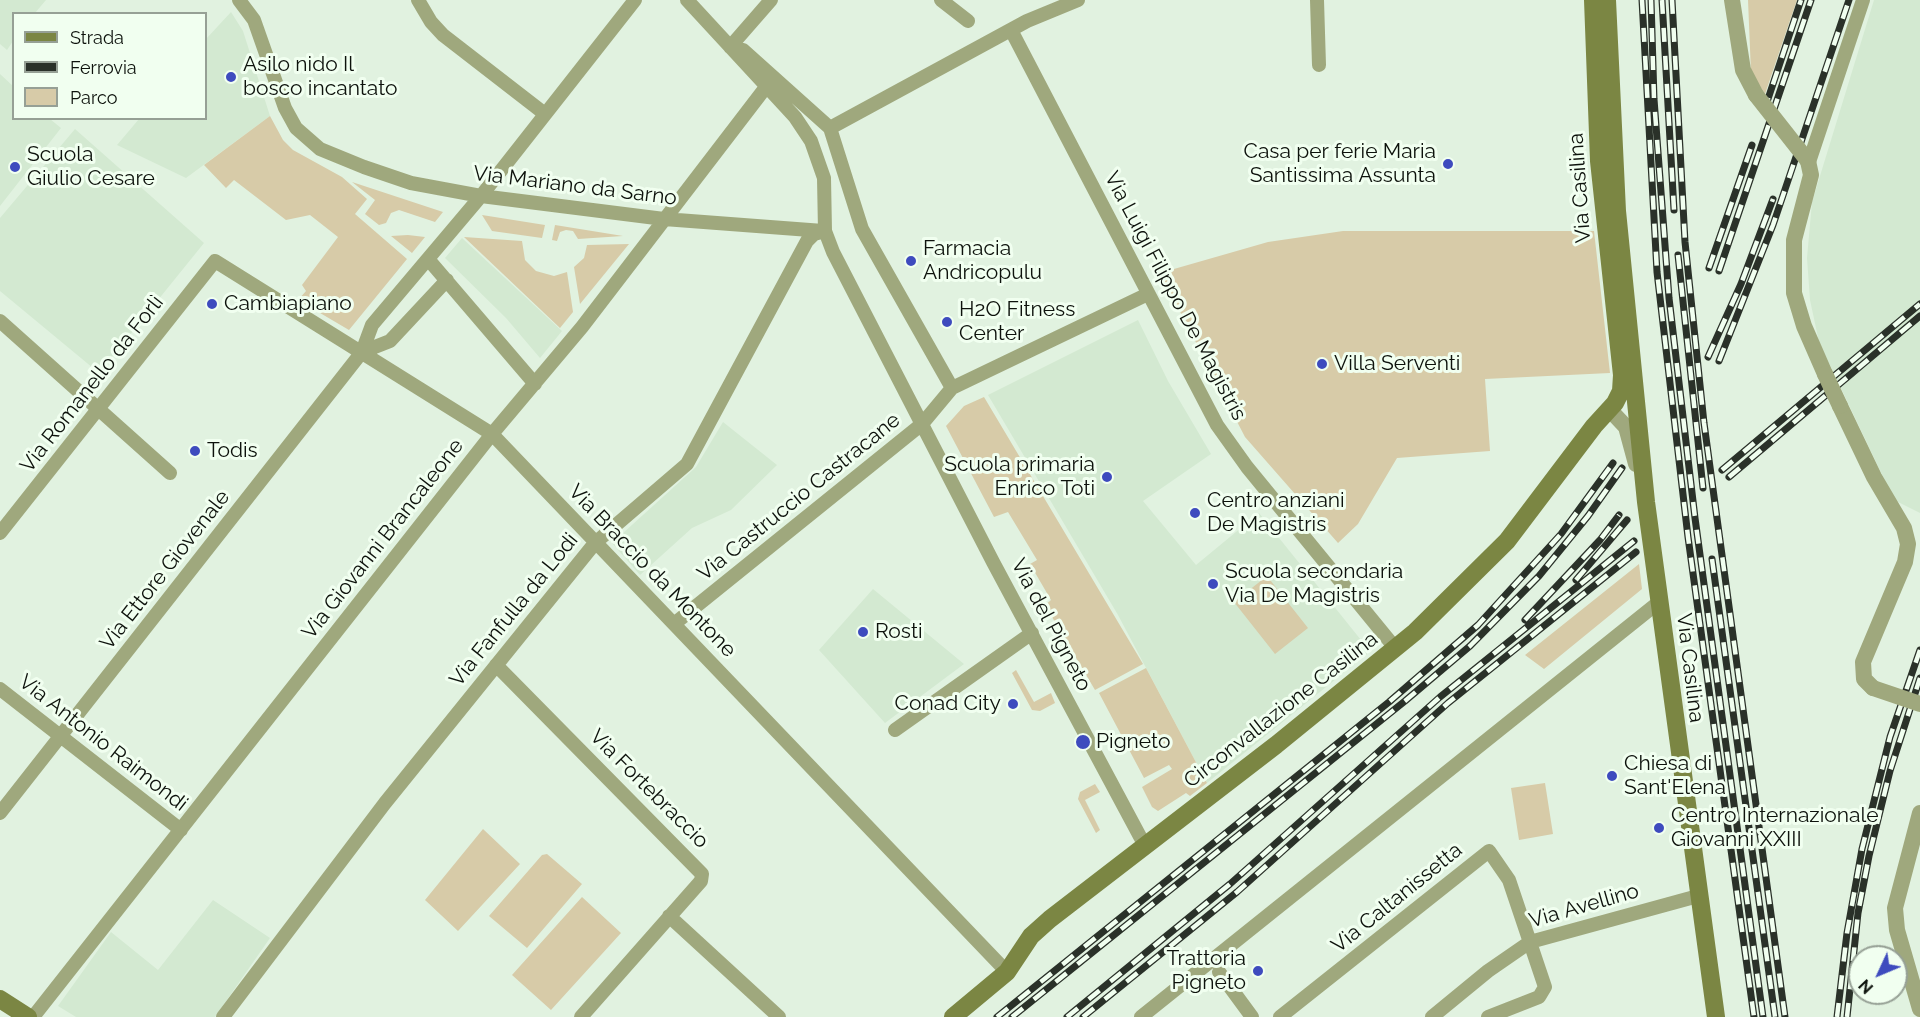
<!DOCTYPE html>
<html>
<head>
<meta charset="utf-8">
<style>
  body { margin:0 }
  #map { position:relative; width:1920px; height:1017px; overflow:hidden; background:#e1f2e0; font-family:Raleway,sans-serif }
  canvas { display:block }
  .legend { position:absolute; left:12px; top:12px; width:195px; height:108px; box-sizing:border-box; background:#f1fff0; border:2px solid #96a095; margin:0; padding:8px 10px; list-style:none; font-size:18px; color:#0d120c }
  .legend li { display:flex; align-items:center; gap:12px; height:30px }
  .legend b { width:30px; border:2px solid #96a095 }
  .north { position:absolute; left:1848px; top:945px; width:60px; height:60px; box-sizing:border-box; background:#f1fff0; border:2px solid #96a095; border-radius:50%; rotate:226deg; font-size:16px; font-weight:700; line-height:24px; text-align:center; color:#0d120c }
  .north::after { content:''; display:block; margin:auto; width:21px; height:27px; background:#3e4bbe; clip-path:polygon(50% 0,100% 100%,50% 72%,0 100%) }
</style>
</head>
<body>
<div id="map">
<canvas width="1920" height="1017"></canvas>
<ul class="legend">
<li><b style="height:8px;background:#7b8643"></b>Strada</li>
<li><b style="height:8px;background:#2a3129"></b>Ferrovia</li>
<li><b style="height:16px;background:#d7cba8"></b>Parco</li>
</ul>
<div class="north">N</div>
</div>
<script>
const context = document.querySelector('canvas').getContext('2d');
context.lineJoin = 'round';
function paint(path, color) {
  context.fillStyle = color;
  context.fill(path, 'evenodd');
}
function shape(rows) {
  const path = new Path2D();
  for (const r of rows) {
    path.moveTo(r[0], r[1]);
    for (let i = 2; i < r.length; i += 2) path.lineTo(r[i], r[i + 1]);
  }
  return path;
}
function stroke(path, color, width, dash) {
  context.strokeStyle = color;
  context.lineWidth = width;
  context.lineCap = dash ? 'butt' : 'round';
  context.setLineDash(dash || []);
  context.stroke(path);
}
function drawText(font, color, halo, rows, align = 'center') {
  context.font = font + ' Raleway,sans-serif';
  context.lineWidth = 6;
  context.setLineDash([]);
  context.textBaseline = 'middle';
  context.strokeStyle = halo;
  context.fillStyle = color;
  for (const [text, x, y, turn = 0] of rows) {
    context.save();
    context.translate(x, y);
    context.rotate((+turn || 0) * Math.PI / 180);
    context.textAlign = isNaN(turn) ? turn : align;
    if (halo) context.strokeText(text, 0, 0);
    context.fillText(text, 0, 0);
    context.restore();
  }
}
const built = shape([
  [0,0,46,0,35,13,14,14,13,41,7,50,0,44],
  [1874,0,1920,0,1920,513,1894,500,1819,342,1810,300,1807,258,1812,202],
  [231,12,243,31,270,116,186,178,117,145,139,119,206,118,206,39],
  [0,74,13,86,14,118,50,119,61,128,0,206],
  [75,129,204,243,99,373,0,291,0,218],
  [462,238,562,331,540,358,506,318,445,258],
  [1138,320,1168,381,1211,454,1143,501,1196,565,1259,513,1361,640,1358,643,1367,654,1207,783,1118,615,988,395],
  [723,422,777,465,731,510,692,528,640,575,612,543,696,467],
  [873,589,964,664,885,723,819,650],
  [213,900,270,938,215,1017,76,1017,58,1006,111,932,158,970]
]);
const green = shape([
  [1748,0,1797,0,1765,94,1751,73],
  [270,116,283,140,293,150,342,177,367,199,355,214,407,259,349,330,298,300,306,291,302,285,338,237,310,215,286,220,234,180,226,188,204,165],
  [352,182,443,212,435,222,399,210,391,213,386,223,379,225,365,214,375,200],
  [482,215,545,225,542,238,492,231],
  [555,225,623,236,578,239,573,231,566,230,560,232,557,241,552,240],
  [1343,231,1594,231,1610,373,1485,379,1490,451,1397,458,1358,524,1338,543,1245,437,1160,273,1268,242],
  [408,235,425,237,412,253,391,236],
  [464,237,522,241,525,260,536,271,554,276,567,272,573,312,560,328],
  [629,244,580,304,574,267,584,258,587,245],
  [984,397,1143,664,1095,690,1045,605,1051,600,1030,564,1037,560,1008,512,994,517,946,426,964,406],
  [1639,564,1642,589,1544,669,1525,655],
  [1267,576,1308,628,1275,654,1234,602],
  [1146,668,1207,783,1190,796,1186,793,1158,811,1152,807,1142,787,1172,769,1169,765,1144,778,1099,693],
  [1016,670,1034,702,1051,693,1055,703,1040,711,1032,710,1012,673],
  [1545,783,1553,834,1519,840,1511,788],
  [1095,784,1100,792,1085,800,1100,830,1096,833,1078,799,1080,792],
  [483,829,520,864,458,931,425,900],
  [547,854,582,884,527,948,489,916,542,855],
  [582,897,621,933,551,1010,512,975]
]);
const minor = shape([
  [239,0,254,20,285,108,296,128,320,149,364,167,411,183,481,196,664,219,823,231],
  [418,0,431,22,443,35,545,114],
  [687,0,795,117,811,141,824,178,825,231,833,252,993,562,1144,844],
  [771,0,730,47,743,50,830,128,862,229,952,388],
  [941,0,968,21],
  [1317,0,1319,65],
  [1011,30,1217,425,1247,467,1396,649],
  [830,128,1027,21,1078,0],
  [1809,162,1863,0],
  [428,259,535,384],
  [0,321,170,473],
  [362,352,390,341,447,280],
  [0,533,215,261,492,434,1007,972],
  [674,624,922,424,952,388,1148,294],
  [496,665,702,874,701,881,581,1017],
  [0,689,181,830],
  [895,730,1032,633],
  [0,813,362,352,372,325,481,196,635,0],
  [669,916,779,1017],
  [1219,972,1252,1017],
  [33,1017,492,434,582,327,766,87],
  [223,1017,385,803,595,543,687,464,807,241,814,234,825,231],
  [1141,1017,1659,602],
  [1280,1017,1489,851,1509,880,1545,987,1539,997,1488,1017],
  [1432,1017,1488,971,1530,942,1698,896]
]);
const tertiary = shape([
  [1732,0,1743,70,1756,95],
  [1808,161,1811,175,1794,240,1794,293,1804,326,1825,374],
  [1840,406,1874,477,1904,528,1908,544,1905,562,1863,662,1864,679,1873,688],
  [1610,410,1626,427,1636,464],
  [1920,813,1895,908,1897,930,1920,1009]
]);
const secondary = shape([
  [1607,0,1617,211,1646,502,1716,1017],
  [0,999,28,1017],
  [953,1017,1007,972,1031,936,1050,919,1276,745,1415,632,1507,541,1594,426,1615,403,1621,391,1622,375,1599,161,1593,0]
]);
const rail = shape([
  [1642,0,1657,272,1688,537,1754,1017],
  [1651,0,1654,99,1669,298,1695,518,1763,1017],
  [1662,0,1674,210],
  [1672,0,1685,242,1704,423,1785,1017],
  [1764,111,1801,0],
  [1678,255,1703,488],
  [1709,268,1752,145],
  [1719,271,1811,0],
  [1708,357,1741,284,1773,199],
  [1719,361,1773,225,1849,0],
  [1722,470,1920,304],
  [1729,477,1920,316],
  [1712,559,1775,1017],
  [1576,580,1627,520],
  [1525,620,1600,540,1619,515],
  [997,1017,1389,702,1478,625,1561,534,1613,463],
  [1012,1017,1405,701,1470,646,1539,576,1588,516,1622,468],
  [1067,1017,1230,884,1440,697,1634,541],
  [1083,1017,1237,892,1448,703,1636,552],
  [1837,1017,1847,933,1862,849,1890,737,1920,650],
  [1847,1017,1858,913,1869,856,1890,771,1920,678]
]);
const tertiaryBridge = shape([
  [1756,95,1808,161],
  [1825,374,1840,406],
  [1873,688,1920,704]
]);
const markers = [
  [231,77,6,"#3e4bbe"],
  [1448,164,6,"#3e4bbe"],
  [15,167,6,"#3e4bbe"],
  [911,261,6,"#3e4bbe"],
  [212,304,6,"#3e4bbe"],
  [947,322,6,"#3e4bbe"],
  [1322,364,6,"#3e4bbe"],
  [195,451,6,"#3e4bbe"],
  [1107,477,6,"#3e4bbe"],
  [1195,513,6,"#3e4bbe"],
  [1213,584,6,"#3e4bbe"],
  [863,632,6,"#3e4bbe"],
  [1013,704,6,"#3e4bbe"],
  [1083,742,8,"#3e4bbe"],
  [1612,776,6,"#3e4bbe"],
  [1659,828,6,"#3e4bbe"],
  [1258,971,6,"#3e4bbe"]
];
const poiNames = [
  ["Asilo nido Il",243,65],
  ["bosco incantato",243,89],
  ["Casa per ferie Maria",1436,152,"right"],
  ["Santissima Assunta",1436,176,"right"],
  ["Scuola",27,155],
  ["Giulio Cesare",27,179],
  ["Farmacia",923,249],
  ["Andricopulu",923,273],
  ["Cambiapiano",224,304],
  ["H2O Fitness",959,310],
  ["Center",959,334],
  ["Villa Serventi",1334,364],
  ["Todis",207,451],
  ["Scuola primaria",1095,465,"right"],
  ["Enrico Toti",1095,489,"right"],
  ["Centro anziani",1207,501],
  ["De Magistris",1207,525],
  ["Scuola secondaria",1225,572],
  ["Via De Magistris",1225,596],
  ["Rosti",875,632],
  ["Conad City",1001,704,"right"],
  ["Pigneto",1096,742],
  ["Chiesa di",1624,764],
  ["Sant'Elena",1624,788],
  ["Centro Internazionale",1671,816],
  ["Giovanni XXIII",1671,840],
  ["Trattoria",1246,959,"right"],
  ["Pigneto",1246,983,"right"]
];
const streetNames = [
  ["Via Mariano da Sarno",575,186,7],
  ["Via Casilina",1580,188,-94],
  ["Via Luigi Filippo De Magistris",1175,296,62],
  ["Via Romanello da Forlì",92,384,-52],
  ["Via Castruccio Castracane",799,497,-39],
  ["Via Giovanni Brancaleone",383,539,-52],
  ["Via Ettore Giovenale",165,570,-52],
  ["Via Braccio da Montone",652,571,46],
  ["Via Fanfulla da Lodi",514,610,-51],
  ["Via del Pigneto",1051,625,62],
  ["Via Casilina",1690,668,83],
  ["Circonvallazione Casilina",1281,710,-38],
  ["Via Antonio Raimondi",103,743,38],
  ["Via Fortebraccio",649,789,45],
  ["Via Caltanissetta",1397,898,-39],
  ["Via Avellino",1584,906,-16]
];
paint(built, '#d3e9d1');
paint(green, '#d7cba8');
stroke(minor, '#9fa87d', 14);
stroke(tertiary, '#9fa87d', 16);
stroke(secondary, '#7b8643', 18);
stroke(rail, '#2a3129', 7);
stroke(rail, '#f1fff0', 4.5, [14]);
stroke(tertiaryBridge, '#9fa87d', 16);
for (const [x, y, r, color] of markers) {
  const dot = new Path2D();
  dot.arc(x, y, r, 0, 2 * Math.PI);
  context.fillStyle = color;
  context.fill(dot);
  stroke(dot, '#f1fff0', 2);
}
drawText('21px', '#0d120c', '#f1fff0', poiNames, 'left');
drawText('21px', '#0d120c', '#f1fff0', streetNames);
</script>
</body>
</html>
